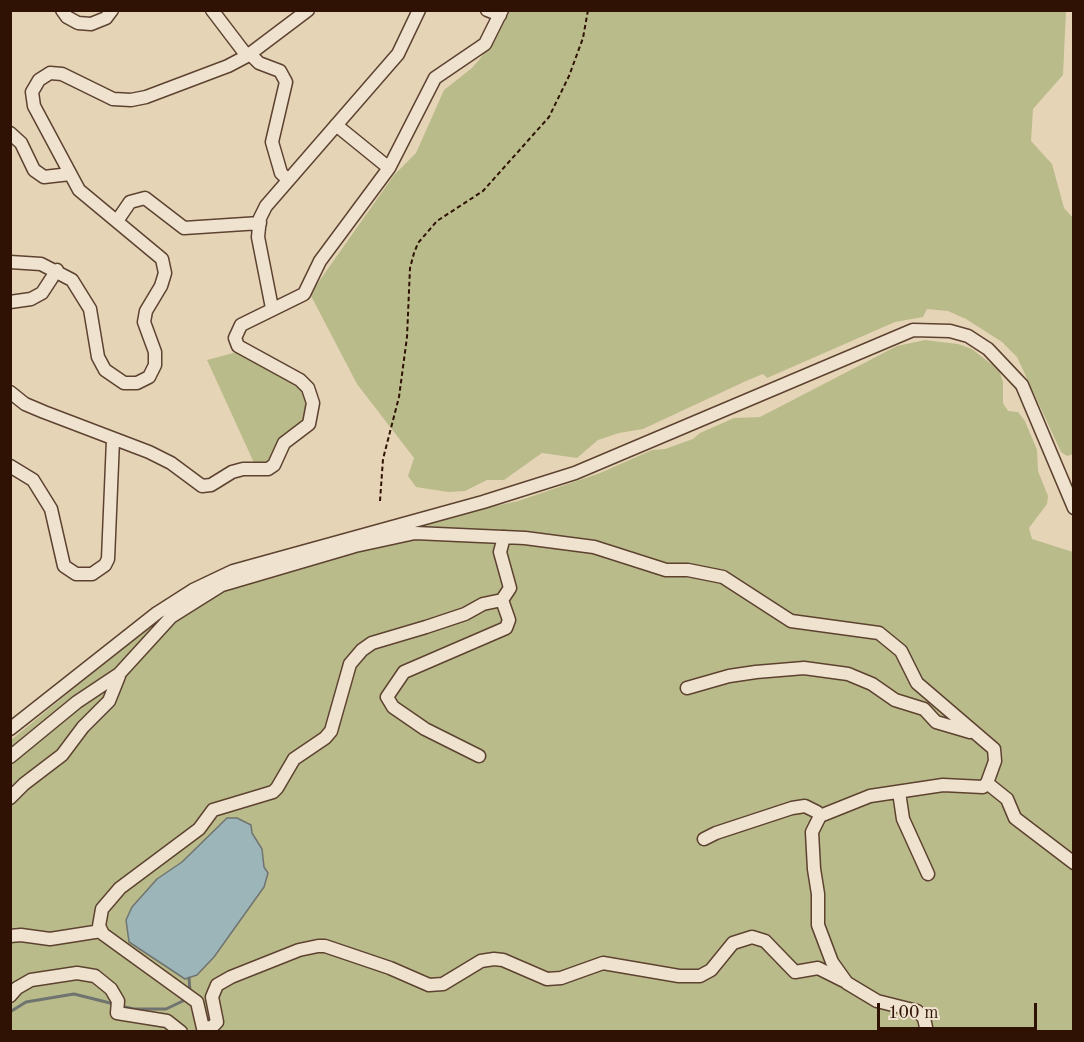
<!DOCTYPE html>
<html>
<head>
<meta charset="utf-8">
<style>
  body { margin:0 }
  #map { position:relative; width:1084px; height:1042px; overflow:hidden; background:#e6d4b7; font-family:"Old Standard TT",serif }
  canvas { display:block }
  .frame { position:absolute; inset:0; border:12px solid #2f1203; pointer-events:none }
  .scale { position:absolute; left:877px; top:1003px; width:160px; height:27px; box-sizing:border-box; border:3px solid #2f1203; border-top:0; padding-left:8px; font-size:18px; line-height:21px; white-space:nowrap; color:#2f1203; -webkit-text-stroke:4px #efe3d0; paint-order:stroke }
</style>
</head>
<body>
<div id="map">
<canvas width="1084" height="1042"></canvas>
<div class="frame"></div>
<div class="scale">100 m</div>
</div>
<script>
const context = document.querySelector('canvas').getContext('2d');
context.lineJoin = 'round';
function paint(path, color) {
  context.fillStyle = color;
  context.fill(path, 'evenodd');
}
function shape(rows) {
  const path = new Path2D();
  for (const r of rows) {
    path.moveTo(r[0], r[1]);
    for (let i = 2; i < r.length; i += 2) path.lineTo(r[i], r[i + 1]);
  }
  return path;
}
function stroke(path, color, width, dash) {
  context.strokeStyle = color;
  context.lineWidth = width;
  context.lineCap = dash ? 'butt' : 'round';
  context.setLineDash(dash || []);
  context.stroke(path);
}
const green = shape([
  [510,11,1066,11,1063,75,1033,109,1031,141,1052,164,1064,208,1073,218,1074,454,1067,456,1061,452,1017,357,1002,342,966,319,948,311,927,309,923,317,895,322,767,378,763,374,746,381,643,429,619,433,598,440,577,458,542,453,504,480,487,480,465,491,448,492,416,487,408,476,414,458,357,384,310,294,394,175,416,153,444,90,472,68,494,42],
  [925,340,958,344,972,349,999,370,1003,382,1003,403,1008,411,1018,412,1025,421,1037,450,1038,471,1048,496,1047,504,1029,528,1032,539,1073,552,1073,1031,11,1032,11,740,164,614,228,577,454,515,518,501,600,473,652,450,665,449,693,439,700,433,734,418,760,417,897,346],
  [237,352,300,387,308,404,305,422,280,441,273,450,271,463,255,465,207,360]
]);
const water = shape([
  [227,818,237,818,251,825,252,833,262,849,264,867,268,873,264,887,214,957,197,975,185,979,129,942,126,920,132,907,157,879,182,862,227,818]
]);
const stream = shape([
  [189,978,190,991],
  [120,1006,134,1009,166,1009,185,1000],
  [10,1012,26,1002,74,994,114,1004]
]);
const path = shape([
  [380,501,383,459,399,397,407,337,410,268,414,253,418,243,437,221,483,191,549,117,569,76,583,38,588,10]
]);
const minor = shape([
  [62,10,67,17,78,23,91,24,106,18,112,10],
  [212,10,247,56],
  [487,10,500,15],
  [250,54,259,63,280,71,286,82,272,142,281,173,288,180],
  [336,125,389,168],
  [10,133,21,143,34,170,44,177,70,174],
  [117,221,130,202,145,198,184,228,260,223],
  [10,262,41,264,72,280,90,309,98,357,105,370,124,383,137,383,149,377,155,365,155,352,144,322,146,311,161,286,165,273,162,259,79,190,34,106,32,92,39,80,50,73,62,74,113,99,131,100,146,97,228,66,247,56,308,10],
  [10,302,31,299,42,293,57,270],
  [272,308,258,237,260,218,266,206,398,54,419,10],
  [10,392,25,404,44,412,149,452,171,463,202,486,211,485,232,472,243,469,268,469,274,465,284,443,309,424,313,403,308,388,300,380,238,346,235,338,241,325,304,294,320,261,389,168,435,78,485,44,502,10],
  [10,466,33,480,51,509,64,566,76,574,92,574,105,565,108,559,113,440],
  [687,688,729,676,756,672,804,668,848,674,872,684,895,700,924,709,936,722,970,732],
  [10,729,157,613,193,590,233,571,483,502,575,473,913,330,950,331,968,336,988,349,1022,385,1074,508],
  [479,756,425,729,393,707,387,697,404,672,506,628,509,620,502,600],
  [10,757,77,702,119,674,171,617,198,600,222,585,355,546,415,533,525,538,594,547,666,570,688,570,723,577,791,621,879,633,901,651,917,683,994,749,995,761,987,783,983,787,943,785,870,796,820,816,812,832,814,869,818,894,818,925,832,962,847,983,877,1001,917,1011,924,1018,927,1032],
  [987,783,1007,799,1015,818,1074,863],
  [899,792,903,819,928,874],
  [10,798,24,784,62,755,83,727,109,701,119,676],
  [704,839,716,833,792,808,805,806,817,812,820,816],
  [10,936,21,935,50,939,101,931],
  [10,996,17,988,31,980,77,973,95,976,111,989,118,1001,117,1013,167,1021,181,1032],
  [203,1028,197,1002,103,934,99,926,102,909,120,888,199,829,213,810,273,792,277,788,294,759,325,738,331,731,350,664,362,650,372,643,426,627,465,614,483,604,502,600,510,588,500,552,504,537],
  [204,1032,203,1028,212,1027,217,1022,212,997,217,985,231,977,299,950,318,946,325,946,390,968,429,985,443,984,481,961,494,959,503,960,547,979,561,978,603,963,679,976,700,976,711,970,733,943,752,937,765,941,795,972,818,968,846,982]
]);
paint(green, '#babb8a');
paint(water, '#9cb5b9');
stroke(water, '#707470', 1.5);
stroke(stream, '#707470', 3);
stroke(minor, '#5d4230', 15);
stroke(path, '#2f1203', 2, [4.5, 3]);
stroke(minor, '#efe3d0', 12);
</script>
</body>
</html>
